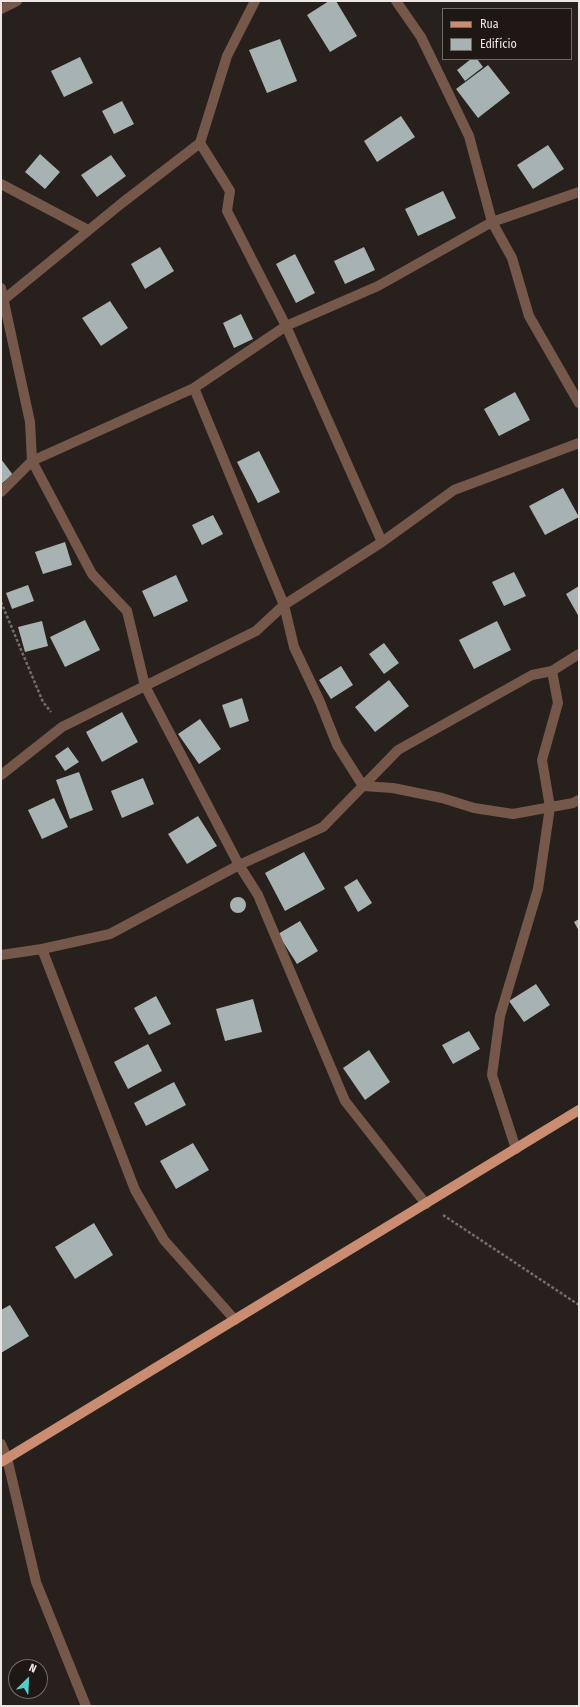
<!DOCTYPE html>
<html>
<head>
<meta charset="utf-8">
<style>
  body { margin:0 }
  #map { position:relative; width:580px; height:1707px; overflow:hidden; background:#28201d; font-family:"Fira Sans Condensed",sans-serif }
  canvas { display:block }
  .frame { position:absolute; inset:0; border:2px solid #ece6e4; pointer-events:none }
  .legend { position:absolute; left:442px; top:8px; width:130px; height:52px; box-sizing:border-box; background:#1e1714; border:1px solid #706a67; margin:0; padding:5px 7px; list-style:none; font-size:12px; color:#ece6e4 }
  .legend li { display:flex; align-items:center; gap:8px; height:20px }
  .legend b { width:20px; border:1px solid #706a67 }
  .north { position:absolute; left:8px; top:1659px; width:40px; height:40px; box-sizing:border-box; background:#1e1714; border:1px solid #706a67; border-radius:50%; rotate:24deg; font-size:11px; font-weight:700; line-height:16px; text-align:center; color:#ece6e4 }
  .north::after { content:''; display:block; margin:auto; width:14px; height:18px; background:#53cdca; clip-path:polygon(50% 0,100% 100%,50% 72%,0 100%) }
</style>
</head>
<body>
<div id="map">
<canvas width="580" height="1707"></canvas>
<div class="frame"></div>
<ul class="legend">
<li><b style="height:5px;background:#cb8d71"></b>Rua</li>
<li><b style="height:11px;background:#a7b3b2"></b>Edifício</li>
</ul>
<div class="north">N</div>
</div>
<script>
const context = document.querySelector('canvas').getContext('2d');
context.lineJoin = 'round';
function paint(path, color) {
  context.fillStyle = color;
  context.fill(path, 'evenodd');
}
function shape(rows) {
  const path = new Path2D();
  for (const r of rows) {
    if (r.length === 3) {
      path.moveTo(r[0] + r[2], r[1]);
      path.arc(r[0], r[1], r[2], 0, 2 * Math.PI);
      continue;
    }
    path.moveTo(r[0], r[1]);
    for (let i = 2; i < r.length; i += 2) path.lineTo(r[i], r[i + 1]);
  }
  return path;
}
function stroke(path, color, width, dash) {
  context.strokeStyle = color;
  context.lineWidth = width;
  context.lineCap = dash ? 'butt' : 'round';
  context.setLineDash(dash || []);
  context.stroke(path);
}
const building = shape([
  [329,1,336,1,357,36,330,52,307,15],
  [280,39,297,81,267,93,249,50],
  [80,57,93,83,64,97,51,71],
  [471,59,477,59,483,67,465,81,457,70],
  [488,65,510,93,478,118,456,89],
  [122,101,134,124,114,134,102,111],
  [401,116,415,137,377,162,364,141],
  [548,145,564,169,533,189,517,165],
  [40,154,60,172,45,189,25,172],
  [111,155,126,176,97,197,81,175],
  [443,191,456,218,418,236,405,209],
  [160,247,174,271,145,289,131,264],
  [364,247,375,270,345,284,334,261],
  [295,254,315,293,296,303,276,264],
  [110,301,128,328,101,346,82,318],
  [241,314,253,339,234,348,223,323],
  [515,392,530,420,499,436,484,409],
  [259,451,280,492,258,503,237,462],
  [1,459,13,475,1,484],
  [563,488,579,517,545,535,529,506],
  [213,515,223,534,202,545,192,525],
  [65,542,72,565,43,574,35,552],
  [514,572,526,596,504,606,492,582],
  [176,575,188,601,154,617,142,591],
  [28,585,34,601,12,609,6,593],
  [579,586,579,617,566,594],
  [85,620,100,650,65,667,50,637],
  [42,621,48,646,25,652,18,627],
  [497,621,511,650,474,669,459,640],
  [384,643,399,663,384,674,369,654],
  [341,666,353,685,331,699,319,680],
  [389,680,409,706,375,732,355,707],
  [242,698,249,721,230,728,222,705],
  [122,712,138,742,102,762,86,732],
  [200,719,221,749,199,764,178,734],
  [68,747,79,762,65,771,55,756],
  [79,772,93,810,70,819,56,780],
  [143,778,154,804,122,818,111,791],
  [54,798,68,827,42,839,28,810],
  [198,816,217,846,187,864,168,834],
  [304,852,325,889,285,911,265,873],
  [357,879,372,903,358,912,344,887],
  [238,905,8],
  [579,919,579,931,574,922],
  [300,921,318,951,297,964,278,934],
  [536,984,550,1005,524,1022,509,1001],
  [156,996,171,1024,149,1035,134,1008],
  [253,999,262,1032,225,1041,216,1009],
  [469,1031,480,1049,453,1064,442,1045],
  [148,1044,162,1071,128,1089,114,1062],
  [369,1050,390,1082,365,1100,343,1068],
  [174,1082,186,1105,146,1126,134,1103],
  [193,1143,209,1170,176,1189,160,1161],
  [94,1223,113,1255,75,1279,55,1247],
  [10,1305,29,1336,1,1353,1,1310]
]);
const path = shape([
  [1,602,43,702,51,712],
  [443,1215,579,1305]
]);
const street = shape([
  [396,1,421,37,469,136,492,222,512,258,529,316,579,403],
  [1,9,17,1],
  [200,143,227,56,255,1],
  [1,184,88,230],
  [1,288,30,422,32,461,92,574,127,611,145,686,239,865,258,895,345,1101,426,1204],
  [1,302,122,203,200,143,230,191,227,211,286,326,382,542],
  [194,388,284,605,294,647,320,702,337,745,363,786,393,788,442,798,474,808,513,814,573,803,579,800],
  [1,492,32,461,194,388,286,326,378,286,492,222,579,192],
  [1,775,62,727,256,631,284,605,382,542,454,490,579,443],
  [1,955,42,949],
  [516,1149,492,1075,500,1016,538,889,550,807,542,760,558,703,552,671],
  [235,1320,164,1240,135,1190,42,949,110,934,239,865,323,827,398,750,532,675,552,671,579,654],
  [1,1444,7,1458,36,1582,86,1706]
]);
const primary = shape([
  [1,1462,579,1110]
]);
paint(building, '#a7b3b2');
stroke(path, '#736c69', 2.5, [3, 2]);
stroke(street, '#76584b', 10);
stroke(primary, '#cb8d71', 10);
</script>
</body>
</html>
